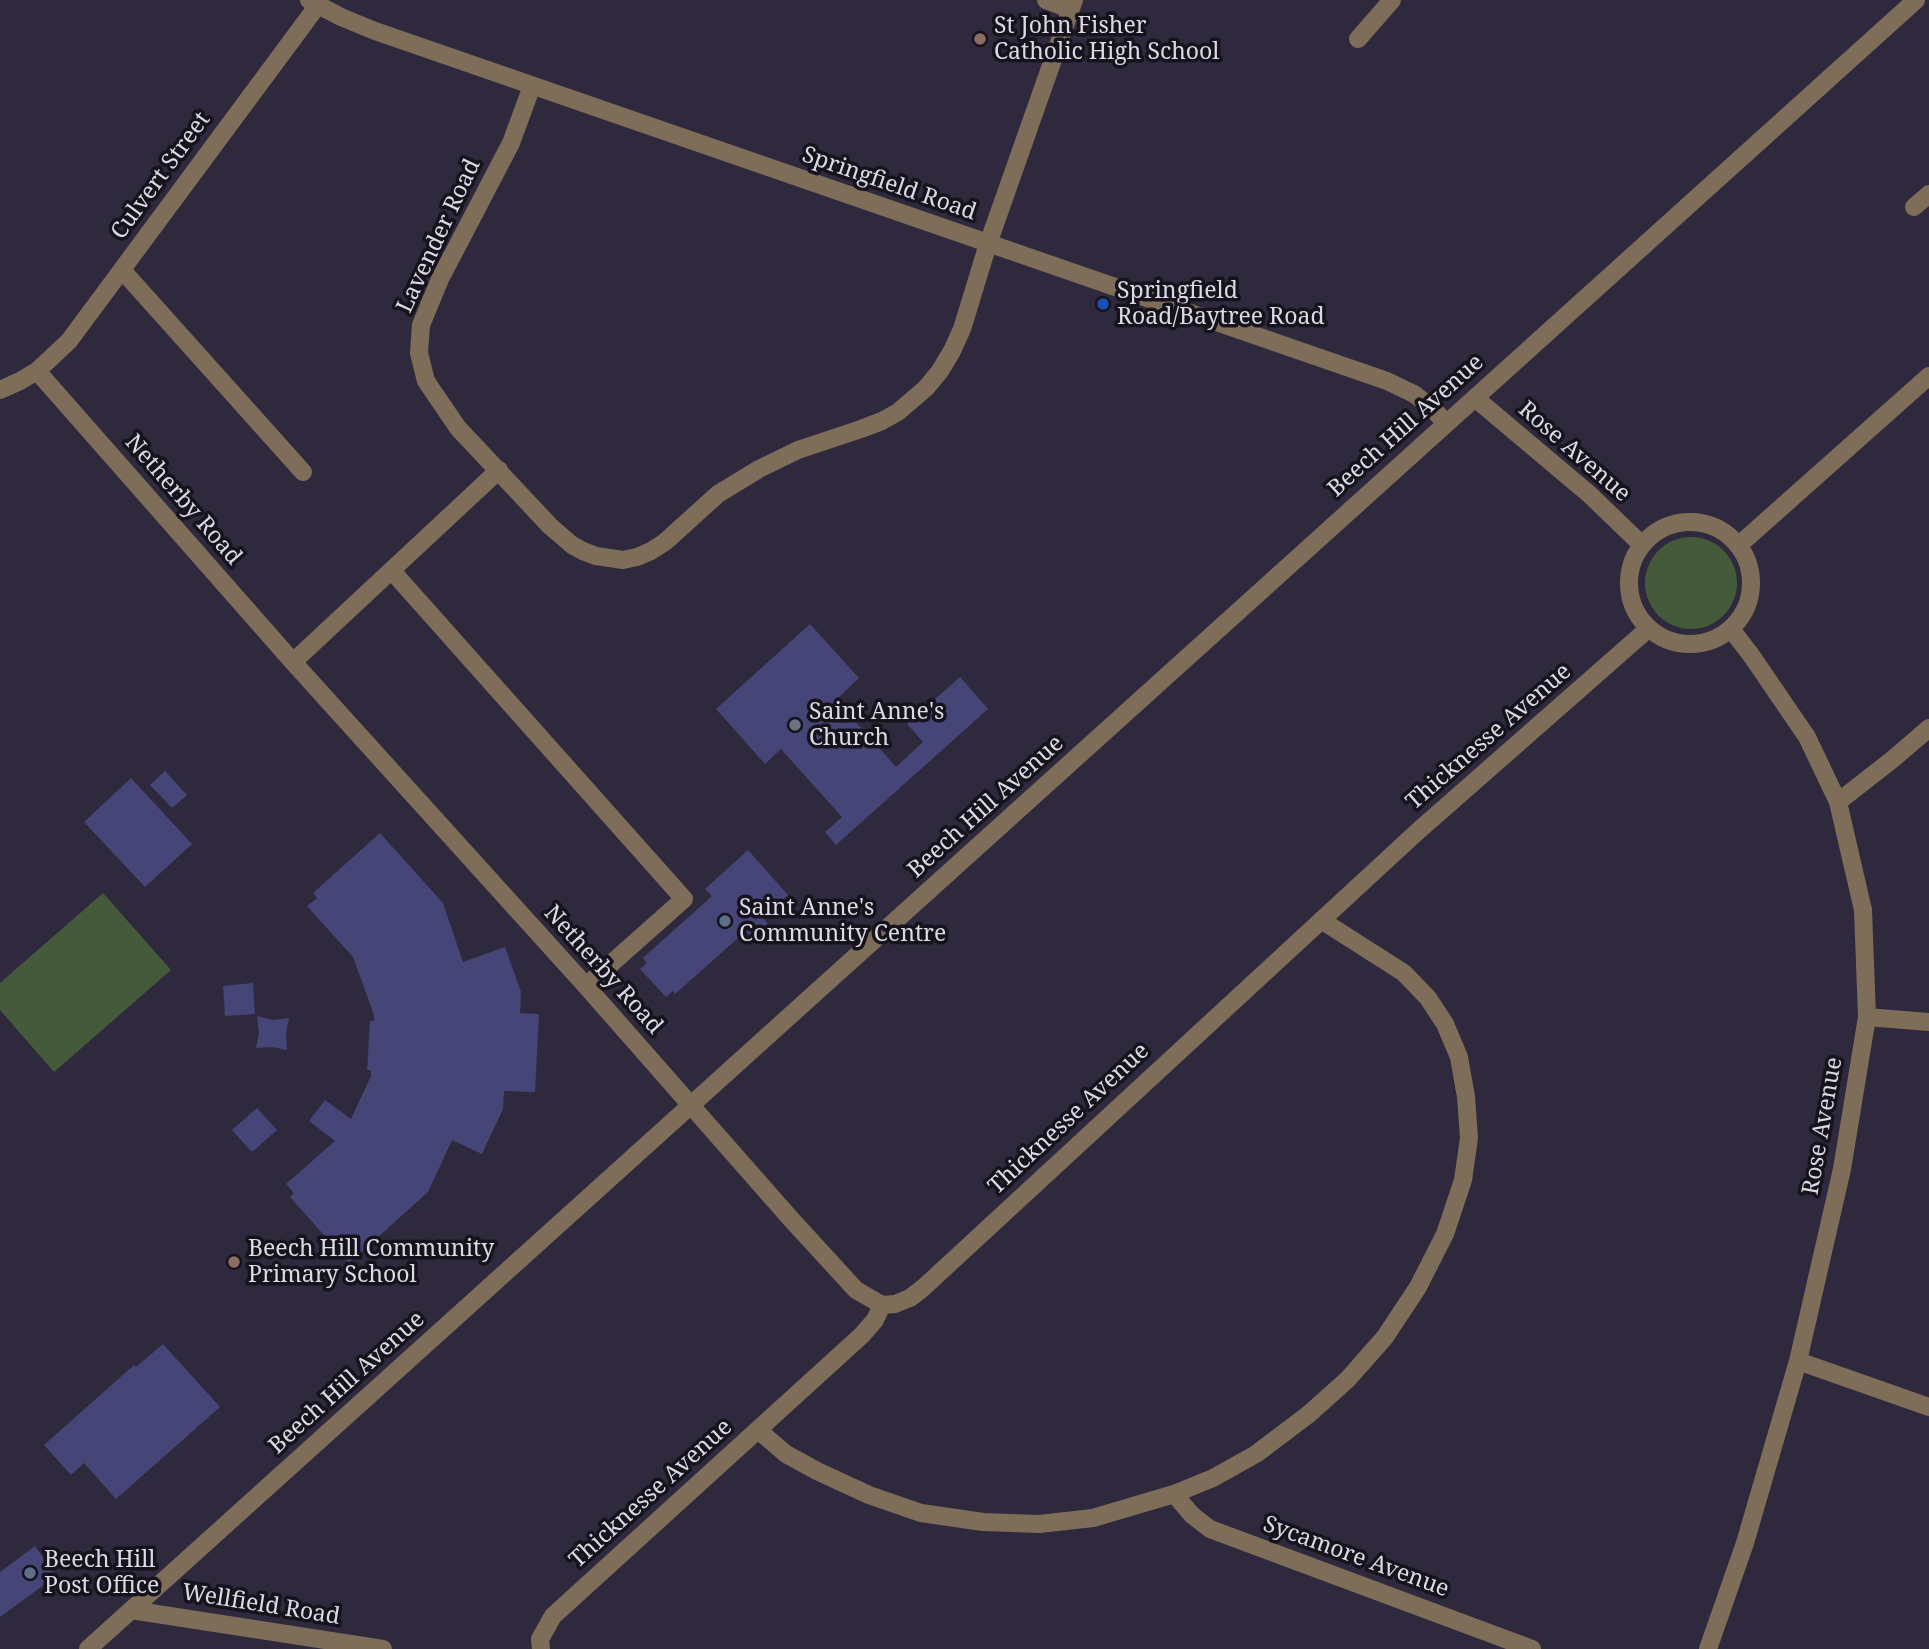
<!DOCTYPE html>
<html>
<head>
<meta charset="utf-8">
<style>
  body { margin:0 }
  canvas { display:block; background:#2e293d }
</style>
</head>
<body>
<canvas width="1929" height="1649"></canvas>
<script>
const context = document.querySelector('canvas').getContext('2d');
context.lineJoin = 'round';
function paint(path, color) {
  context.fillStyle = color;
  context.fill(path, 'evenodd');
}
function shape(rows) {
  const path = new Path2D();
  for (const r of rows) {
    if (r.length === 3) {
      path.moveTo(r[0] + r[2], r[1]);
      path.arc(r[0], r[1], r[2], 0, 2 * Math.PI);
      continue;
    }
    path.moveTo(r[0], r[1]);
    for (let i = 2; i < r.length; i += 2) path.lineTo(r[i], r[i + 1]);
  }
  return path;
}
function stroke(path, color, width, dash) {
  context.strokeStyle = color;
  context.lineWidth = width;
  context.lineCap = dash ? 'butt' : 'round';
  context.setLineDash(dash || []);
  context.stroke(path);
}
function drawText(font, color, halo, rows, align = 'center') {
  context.font = font + ' "Noto Serif",serif';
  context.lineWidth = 7;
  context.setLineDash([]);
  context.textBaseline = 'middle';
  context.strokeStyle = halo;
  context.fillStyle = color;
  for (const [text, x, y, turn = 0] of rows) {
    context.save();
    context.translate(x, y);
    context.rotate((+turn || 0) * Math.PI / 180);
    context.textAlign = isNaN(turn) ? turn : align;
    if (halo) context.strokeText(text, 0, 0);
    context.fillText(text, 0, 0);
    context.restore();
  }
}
const green = shape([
  [1691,583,46],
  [103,893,171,970,54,1072,0,1010,0,983]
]);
const building = shape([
  [810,624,859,678,836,700,896,767,923,742,907,724,960,677,988,709,836,845,825,832,842,817,781,749,765,764,716,709],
  [165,771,187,795,172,808,150,785],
  [131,778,192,844,145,887,84,822],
  [380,833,443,903,463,962,505,947,521,992,520,1013,539,1014,535,1092,504,1091,503,1109,482,1154,452,1140,428,1192,349,1263,290,1197,294,1193,286,1184,335,1141,309,1121,325,1100,351,1119,371,1076,371,1070,367,1070,370,1021,374,1021,374,1015,353,957,307,906,317,898,313,893],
  [748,850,788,895,763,918,769,925,753,939,746,931,675,994,673,991,666,997,640,969,647,963,643,958,712,896,705,889],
  [253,983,255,1014,225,1016,223,986],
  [257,1016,273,1020,289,1018,286,1033,287,1050,272,1047,256,1048,259,1033],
  [257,1108,277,1130,252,1152,232,1130],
  [163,1344,220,1407,116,1499,84,1463,71,1475,44,1445,134,1365,136,1367],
  [35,1546,56,1576,0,1617,0,1572]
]);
const minor = shape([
  [309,0,341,17,375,31,1387,381,1414,394,1432,408,1446,423],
  [1046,0,1070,9],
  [1358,39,1392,0],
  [532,86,511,143,440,279,421,325,419,353,426,381,458,428,550,526,572,545,583,551,596,556,623,560,637,557,651,551,665,542,718,494,759,469,798,450,861,429,882,421,898,412,926,388,940,371,952,351,962,329,988,244,1074,0],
  [1914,207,1929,194],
  [122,270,303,472],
  [37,371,293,662,586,986,790,1218,856,1290,882,1305],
  [0,390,20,381,37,371,69,341,318,5],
  [1475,398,1589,494,1642,545],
  [1690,583,61],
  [1739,545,1929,376],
  [392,571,684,899,586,986],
  [293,662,499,470],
  [1838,802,1893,759,1929,728],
  [1867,1017,1929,1022],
  [882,1305,895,1304,910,1298,923,1288,1417,832,1648,629],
  [1798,1361,1929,1407],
  [758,1430,786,1454,817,1471,869,1495,921,1513,983,1522,1039,1524,1093,1518,1174,1494,1213,1478,1256,1454,1309,1414,1348,1379,1385,1337,1418,1287,1445,1234,1463,1180,1469,1138,1466,1097,1459,1057,1445,1024,1428,998,1404,973,1321,920],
  [1174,1494,1192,1515,1210,1529,1532,1649],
  [131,1610,383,1649],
  [88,1649,1916,0],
  [541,1649,540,1639,553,1616,862,1335,875,1320,882,1305],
  [1708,1649,1745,1543,1798,1361,1842,1169,1867,1017,1863,910,1838,802,1807,737,1751,655,1731,629]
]);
const markers = [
  [980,39,7,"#8d6e63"],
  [1103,304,7,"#1a4fb4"],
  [795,725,7,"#6b7280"],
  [725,921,7,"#5c6f8a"],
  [234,1262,7,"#8d6e63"],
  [30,1573,7,"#5c6f8a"]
];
const poiNames = [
  ["St John Fisher",994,26],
  ["Catholic High School",994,52],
  ["Springfield",1117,291],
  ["Road/Baytree Road",1117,317],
  ["Saint Anne's",809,712],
  ["Church",809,738],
  ["Saint Anne's",739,908],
  ["Community Centre",739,934],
  ["Beech Hill Community",248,1249],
  ["Primary School",248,1275],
  ["Beech Hill",44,1560],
  ["Post Office",44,1586]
];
const streetNames = [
  ["Culvert Street",161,176,-54],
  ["Springfield Road",889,184,19],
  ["Lavender Road",439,236,-65],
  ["Beech Hill Avenue",1406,426,-42],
  ["Rose Avenue",1574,452,41],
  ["Netherby Road",183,500,49],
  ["Thicknesse Avenue",1489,737,-41],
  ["Beech Hill Avenue",986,807,-42],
  ["Netherby Road",603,970,48],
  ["Thicknesse Avenue",1069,1119,-43],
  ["Rose Avenue",1823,1126,-80],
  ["Beech Hill Avenue",347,1383,-42],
  ["Thicknesse Avenue",651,1494,-42],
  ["Sycamore Avenue",1356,1557,20],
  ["Wellfield Road",261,1605,9]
];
paint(green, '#445a3b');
paint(building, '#454577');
stroke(minor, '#7e6d59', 18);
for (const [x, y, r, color] of markers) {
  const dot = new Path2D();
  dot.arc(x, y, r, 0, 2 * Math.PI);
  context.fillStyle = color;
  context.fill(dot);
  stroke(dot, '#16131c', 2.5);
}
drawText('23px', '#dddae8', '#16131c', poiNames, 'left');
drawText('23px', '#dddae8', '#16131c', streetNames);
</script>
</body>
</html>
